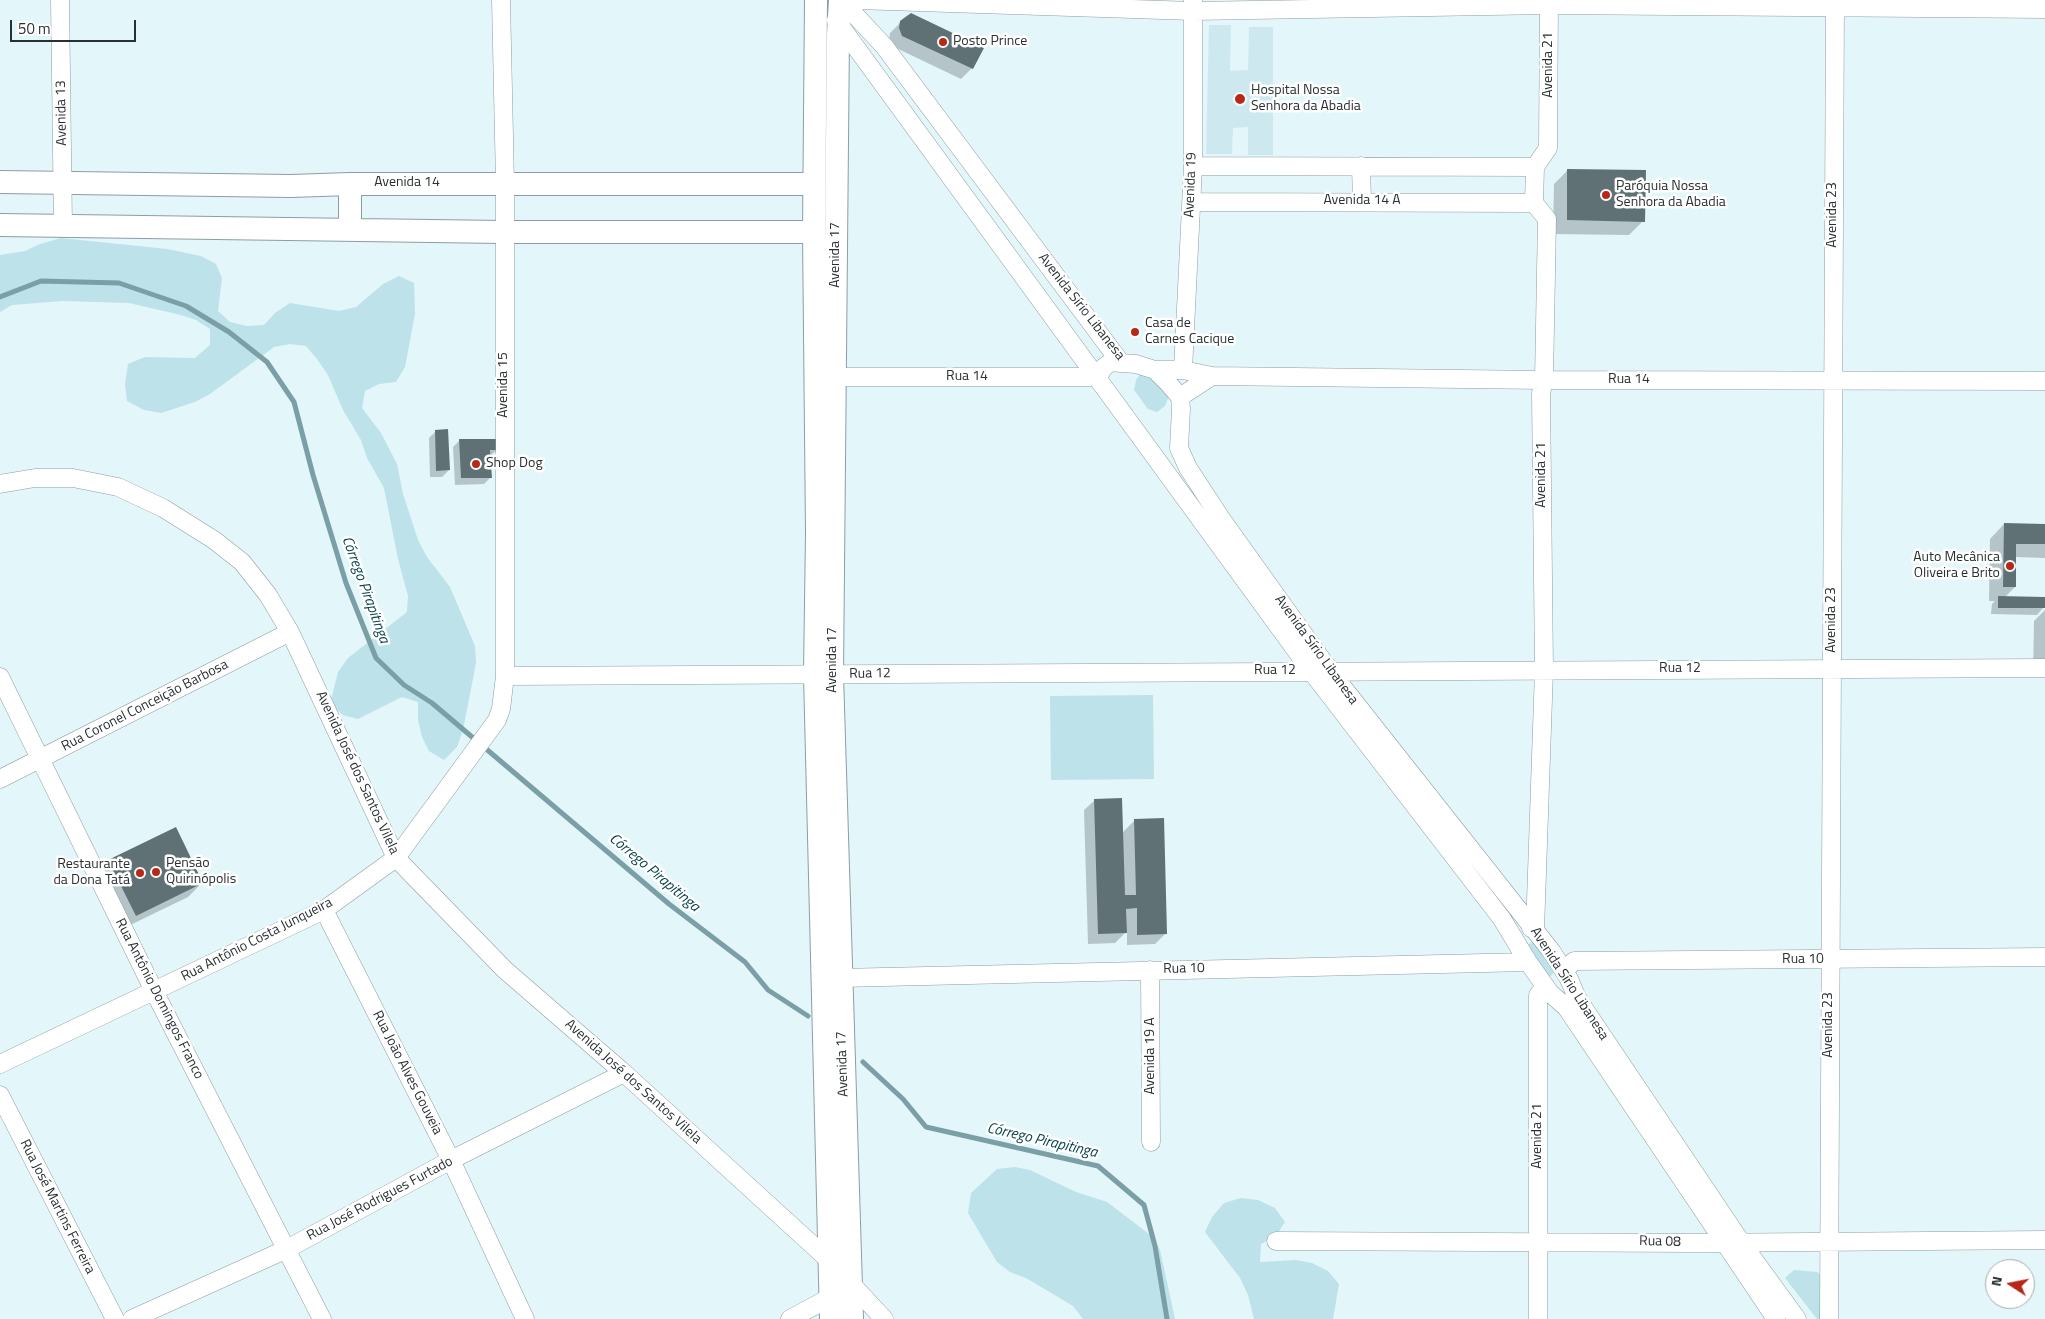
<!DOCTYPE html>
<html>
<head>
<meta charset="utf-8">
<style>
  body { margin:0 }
  #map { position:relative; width:2045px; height:1319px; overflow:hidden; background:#e3f6fa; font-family:"Titillium Web",sans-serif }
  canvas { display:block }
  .north { position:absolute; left:1985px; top:1259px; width:50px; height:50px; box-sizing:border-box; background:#fff; border:1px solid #a9acad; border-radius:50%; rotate:281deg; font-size:14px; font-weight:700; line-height:20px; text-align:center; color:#293032 }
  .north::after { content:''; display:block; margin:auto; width:18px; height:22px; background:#b62917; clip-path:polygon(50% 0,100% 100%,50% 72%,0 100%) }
  .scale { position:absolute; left:10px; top:20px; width:126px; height:22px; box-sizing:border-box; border:2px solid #293032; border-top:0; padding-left:6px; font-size:15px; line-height:18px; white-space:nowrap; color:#293032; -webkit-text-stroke:4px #fff; paint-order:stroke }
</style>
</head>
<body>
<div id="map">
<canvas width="2045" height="1319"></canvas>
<div class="north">N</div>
<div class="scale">50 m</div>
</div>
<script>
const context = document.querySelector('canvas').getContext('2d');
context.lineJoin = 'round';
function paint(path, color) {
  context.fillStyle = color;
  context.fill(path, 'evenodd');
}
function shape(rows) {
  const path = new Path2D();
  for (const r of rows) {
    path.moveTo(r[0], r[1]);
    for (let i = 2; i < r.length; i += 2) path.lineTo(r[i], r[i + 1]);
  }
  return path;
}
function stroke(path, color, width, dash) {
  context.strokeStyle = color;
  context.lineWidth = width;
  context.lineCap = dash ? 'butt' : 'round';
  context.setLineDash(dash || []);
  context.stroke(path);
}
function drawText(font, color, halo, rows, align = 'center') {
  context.font = font + ' "Titillium Web",sans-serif';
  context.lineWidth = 5;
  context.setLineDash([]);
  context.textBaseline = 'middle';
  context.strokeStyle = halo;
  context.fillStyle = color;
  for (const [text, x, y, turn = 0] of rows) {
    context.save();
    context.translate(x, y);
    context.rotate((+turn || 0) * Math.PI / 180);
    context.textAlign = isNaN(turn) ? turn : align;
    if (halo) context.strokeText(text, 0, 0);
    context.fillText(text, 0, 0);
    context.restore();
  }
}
const built = shape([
  [1209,25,1231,25,1230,71,1248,70,1249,27,1273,27,1273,155,1248,155,1248,127,1233,128,1232,154,1206,154]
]);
const green = shape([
  [61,238,167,249,201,256,216,264,222,278,218,311,230,322,247,326,264,325,275,313,290,303,339,311,356,307,383,284,399,276,414,283,415,314,405,367,396,382,379,384,365,391,362,408,381,433,397,464,403,494,418,540,427,557,450,587,475,646,476,663,463,730,457,747,444,760,429,751,422,737,418,720,418,702,402,697,358,719,343,715,330,704,338,672,348,658,407,612,408,596,398,559,384,488,367,458,361,440,343,410,328,375,317,359,306,346,290,344,274,347,210,394,195,402,161,413,144,410,127,401,125,384,128,364,145,357,195,358,210,345,210,329,196,320,181,315,129,303,62,301,12,305,0,312,0,255,25,251,40,244],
  [1147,373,1169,396,1165,406,1157,412,1148,409,1134,390,1136,380,1140,374],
  [1153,695,1154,779,1051,780,1050,696],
  [1533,942,1555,971,1551,976,1548,977,1527,945],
  [1015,1167,1030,1170,1076,1192,1107,1202,1153,1237,1160,1250,1175,1319,1083,1319,1073,1306,1026,1278,1010,1272,997,1262,968,1213,971,1193,997,1169],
  [1241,1198,1258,1200,1275,1208,1285,1222,1276,1236,1261,1244,1260,1262,1296,1260,1312,1263,1328,1271,1339,1284,1333,1319,1254,1319,1248,1295,1240,1278,1205,1232,1212,1217,1224,1203],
  [1794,1270,1817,1272,1821,1275,1821,1319,1817,1319,1785,1278]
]);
const shadow = shape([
  [901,22,982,49,972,68,961,79,892,46,889,40,890,33],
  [1568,170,1643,221,1629,235,1553,234,1554,184],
  [436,431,449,470,442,477,430,477,429,438],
  [460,440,497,450,490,456,491,477,484,484,455,485,453,447],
  [2004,524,2045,525,2045,558,2015,557,2015,587,2004,598,2043,608,2037,615,1991,614,1992,604,1995,601,1989,601,1990,539],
  [2045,610,2045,675,2033,675,2034,621],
  [1095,800,1122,833,1135,820,1166,933,1155,944,1127,945,1127,931,1115,943,1088,944,1084,810],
  [109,861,202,883,188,897,122,929,95,875]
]);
const stream = shape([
  [0,297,41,281,119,283,186,306,229,332,267,362,294,402,313,475,346,583,376,658,404,685,432,703,669,904,745,962,768,990,808,1016],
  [863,1062,903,1099,926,1127,1098,1166,1144,1205,1155,1246,1167,1319]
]);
const building = shape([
  [911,13,984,48,973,69,902,36,899,28,900,21],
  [1567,169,1646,170,1645,222,1567,220],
  [448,429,450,470,436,471,435,430],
  [459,439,498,439,498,450,490,450,492,478,461,478],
  [2004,523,2045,524,2045,544,2016,544,2016,587,2003,587],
  [1998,596,2045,597,2045,608,1998,608],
  [1122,798,1125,895,1136,895,1134,819,1164,818,1167,934,1137,935,1137,908,1126,909,1127,933,1098,934,1094,799],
  [176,827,203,883,136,916,108,860]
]);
const minor = shape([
  [60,0,63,225],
  [841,0,884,46,1121,363,1136,364,1155,370,1169,384,1180,397,1181,409,1179,448,1188,468,1220,517,1330,671,1552,952,1569,979,1577,998,1741,1242,1797,1319],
  [857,0,1193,11,1549,5,2045,9],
  [836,20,1311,671,1502,919,1528,962,1550,993,1566,1007,1776,1319],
  [1193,166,1535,167],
  [1361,166,1362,201],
  [1191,202,1534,203],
  [1155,370,1183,370,1212,376,1544,380,2045,381],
  [1183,370,1193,166,1193,0],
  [836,377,1098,377,1104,367,1111,362,1121,363],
  [1180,397,1212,376],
  [0,484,35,478,73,478,118,487,163,508,214,540,242,562,268,595,290,632,396,858,505,970,624,1073,830,1261,884,1319],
  [505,676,2045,668],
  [0,677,154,991,322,1319],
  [0,779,290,632],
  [324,910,451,1160,525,1319],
  [1531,928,1535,930,1544,670,1541,393,1544,380,1547,219,1534,203,1535,167,1548,148,1549,0],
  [1150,970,1151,1142],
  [1564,971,1574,961,2045,957],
  [840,978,1528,962],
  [0,1064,324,910,396,858,497,720,501,709,505,676,505,183,501,0],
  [0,1095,115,1319],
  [1276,1241,1693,1243,2045,1240],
  [132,1319,287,1249,451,1160,624,1073],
  [790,1319,840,1292],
  [1538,1319,1538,995,1545,986],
  [1829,1319,1835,0]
]);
const major = shape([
  [816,0,814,232,817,533,815,675,831,1319],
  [840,0,838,35,832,675,852,1319],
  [0,182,291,186,350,184,814,184],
  [350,184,350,229],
  [0,225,503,232,814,232]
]);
const markers = [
  [943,42,5,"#b62917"],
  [1240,99,6,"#b62917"],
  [1606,195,5,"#b62917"],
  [1135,332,5,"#b62917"],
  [476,464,5,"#b62917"],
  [2010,566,5,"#b62917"],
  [156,872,5,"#b62917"],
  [140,873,5,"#b62917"]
];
const poiNames = [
  ["Posto Prince",953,42],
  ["Hospital Nossa",1251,91],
  ["Senhora da Abadia",1251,107],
  ["Paróquia Nossa",1616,187],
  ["Senhora da Abadia",1616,203],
  ["Casa de",1145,324],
  ["Carnes Cacique",1145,340],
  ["Shop Dog",486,464],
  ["Auto Mecânica",2000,558,"right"],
  ["Oliveira e Brito",2000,574,"right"],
  ["Pensão",166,864],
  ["Quirinópolis",166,880],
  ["Restaurante",130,865,"right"],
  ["da Dona Tatá",130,881,"right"]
];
const streetNames = [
  ["Avenida 21",1549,65,-90],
  ["Avenida 13",62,113,-91],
  ["Avenida 14",407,183],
  ["Avenida 19",1191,185,-88],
  ["Avenida 14 A",1362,201],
  ["Avenida 23",1833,215,-90],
  ["Avenida 17",836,255,-90],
  ["Avenida Sírio Libanesa",1081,307,52],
  ["Rua 14",967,377],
  ["Rua 14",1629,380],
  ["Avenida 15",504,385,-90],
  ["Avenida 21",1542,475,-90],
  ["Avenida 23",1832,620,-90],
  ["Avenida Sírio Libanesa",1316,650,54],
  ["Avenida 17",833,660,-90],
  ["Rua 12",1680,669],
  ["Rua 12",1275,671],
  ["Rua 12",870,674,-1],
  ["Rua Coronel Conceição Barbosa",145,706,-27],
  ["Avenida José dos Santos Vilela",357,773,65],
  ["Rua Antônio Costa Junqueira",257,940,-27],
  ["Rua 10",1803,960],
  ["Rua 10",1184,969,-1],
  ["Avenida Sírio Libanesa",1569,984,57],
  ["Rua Antônio Domingos Franco",159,999,63],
  ["Avenida 23",1829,1025,-90],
  ["Avenida 19 A",1151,1056,-90],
  ["Avenida 17",843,1064,-92],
  ["Rua João Alves Gouveia",407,1073,63],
  ["Avenida José dos Santos Vilela",633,1082,42],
  ["Avenida 21",1538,1136,-90],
  ["Rua José Rodrigues Furtado",380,1199,-28],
  ["Rua José Martins Ferreira",57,1207,63],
  ["Rua 08",1660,1242,1]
];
const waterNames = [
  ["Córrego Pirapitinga",365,590,70],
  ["Córrego Pirapitinga",654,873,40],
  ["Córrego Pirapitinga",1042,1141,13]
];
paint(built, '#cde9ef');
paint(green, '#bde2e9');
paint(shadow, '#0003');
stroke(stream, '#7b9fa6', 5);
paint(building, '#607175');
stroke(minor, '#8c9ea2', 19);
stroke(major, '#8c9ea2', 24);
stroke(minor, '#fff', 18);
stroke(major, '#fff', 22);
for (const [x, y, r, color] of markers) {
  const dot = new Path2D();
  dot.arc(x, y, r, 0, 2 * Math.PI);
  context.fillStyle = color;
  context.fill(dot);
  stroke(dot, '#fff', 2);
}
drawText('14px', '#293032', '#fff', poiNames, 'left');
drawText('14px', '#293032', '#fff', streetNames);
drawText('italic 15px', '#08424b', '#fff', waterNames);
</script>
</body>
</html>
